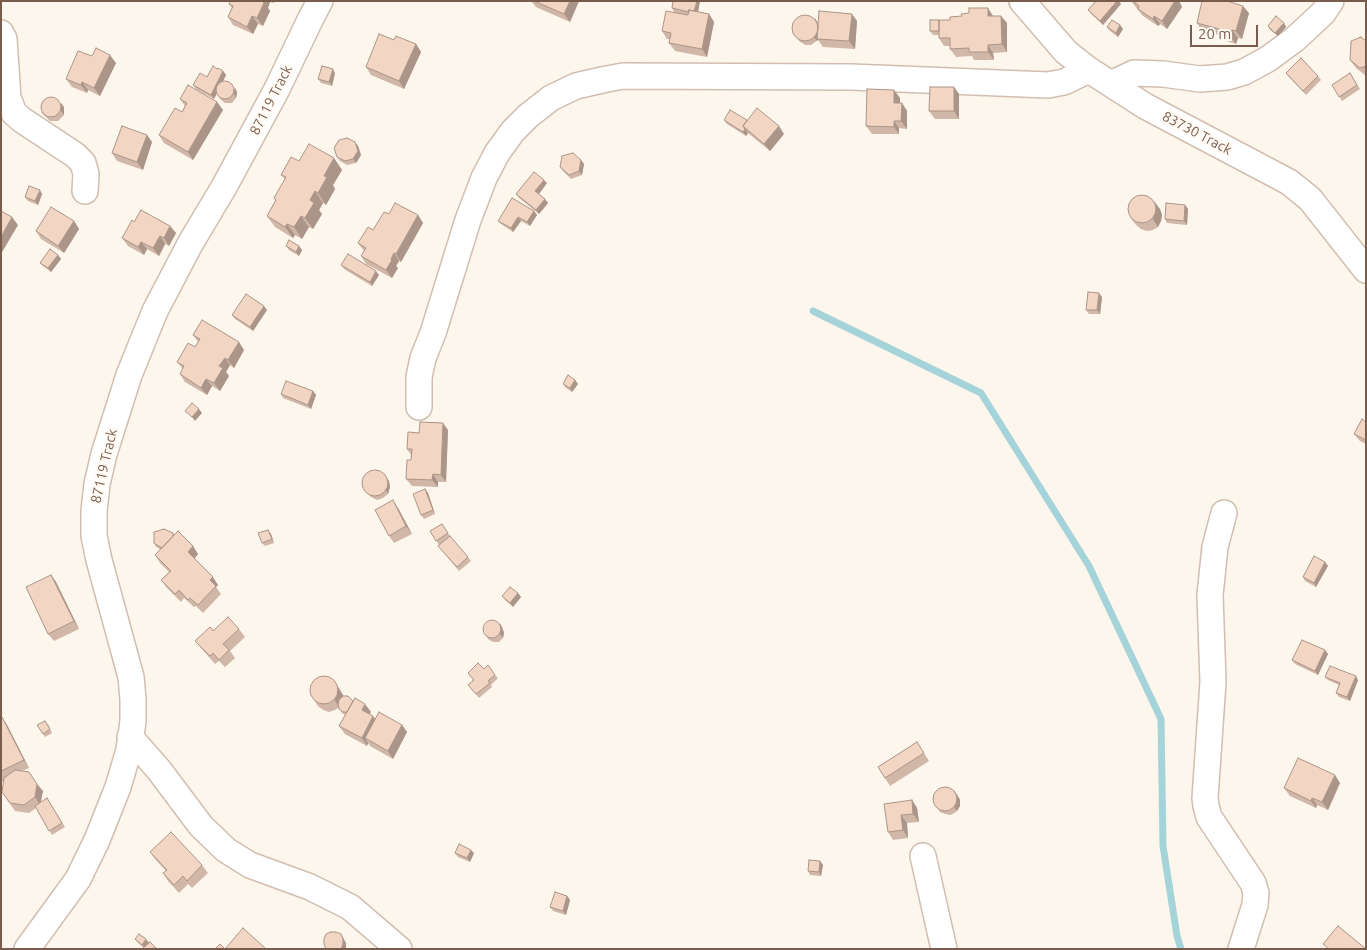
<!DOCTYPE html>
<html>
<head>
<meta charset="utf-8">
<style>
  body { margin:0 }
  #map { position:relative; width:1367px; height:950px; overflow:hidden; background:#fdf6ec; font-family:Ubuntu,sans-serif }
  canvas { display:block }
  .frame { position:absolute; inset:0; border:2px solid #7a5c4d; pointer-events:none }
  .scale { position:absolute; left:1190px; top:25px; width:68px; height:22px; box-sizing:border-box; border:2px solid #7a5c4d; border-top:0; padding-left:6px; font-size:15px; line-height:18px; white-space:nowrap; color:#7a5c4d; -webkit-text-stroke:4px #fffaf3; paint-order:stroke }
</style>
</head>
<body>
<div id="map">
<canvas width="1367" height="950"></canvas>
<div class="frame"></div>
<div class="scale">20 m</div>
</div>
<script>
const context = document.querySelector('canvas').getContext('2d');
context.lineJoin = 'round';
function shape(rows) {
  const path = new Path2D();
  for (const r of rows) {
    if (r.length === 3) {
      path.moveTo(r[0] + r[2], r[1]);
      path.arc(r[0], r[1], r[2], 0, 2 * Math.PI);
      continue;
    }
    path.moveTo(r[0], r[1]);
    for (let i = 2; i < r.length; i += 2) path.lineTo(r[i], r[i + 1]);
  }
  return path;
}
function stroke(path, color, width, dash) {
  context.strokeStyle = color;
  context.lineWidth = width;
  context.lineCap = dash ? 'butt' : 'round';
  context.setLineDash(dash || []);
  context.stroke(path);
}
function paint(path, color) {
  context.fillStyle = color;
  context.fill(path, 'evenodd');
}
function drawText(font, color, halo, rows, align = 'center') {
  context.font = font + ' Ubuntu,sans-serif';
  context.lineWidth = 4.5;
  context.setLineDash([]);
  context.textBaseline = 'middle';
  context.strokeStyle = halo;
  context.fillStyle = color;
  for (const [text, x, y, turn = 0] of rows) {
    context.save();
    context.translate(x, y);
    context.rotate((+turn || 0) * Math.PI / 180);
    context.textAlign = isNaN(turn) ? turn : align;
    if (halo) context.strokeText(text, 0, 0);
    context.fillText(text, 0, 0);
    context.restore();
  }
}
const stream = shape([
  [813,311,981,393,1089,566,1161,719,1163,846,1177,936,1181,949]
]);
const minor = shape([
  [1022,1,1066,52,1089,70,1145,106,1289,182,1310,199,1366,270],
  [1,33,4,39,8,98,14,113,22,120,75,155,83,163,86,174,85,191],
  [1111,84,1134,73,1163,74,1200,79,1227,77,1244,72,1268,59,1295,39,1323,13,1331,1],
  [419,407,419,377,423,358,433,333,468,220,484,178,497,153,513,131,528,116,551,98,576,86,602,80,623,76,851,77,1048,85,1064,82,1089,70],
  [1224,513,1215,547,1210,595,1213,682,1205,798,1206,806,1209,817,1253,883,1256,893,1255,905,1241,949],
  [130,737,159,770,201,826,226,850,250,865,310,887,350,907,399,949],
  [923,856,944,949],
  [27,949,78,879,97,840,118,787,129,750,133,721,133,699,131,677,99,560,94,536,94,511,97,484,104,454,129,375,155,311,190,244,224,187,277,89,311,18,320,1]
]);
const wall = shape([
  [230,1,275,1,274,3,270,2,268,8,270,11,263,26,258,24,253,34,233,25,228,17,232,8,229,4],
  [531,1,579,1,570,22,536,7],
  [700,1,698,12,709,14,714,22,707,57,675,51,669,43,670,39,667,39,662,31,674,12,672,8],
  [1131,1,1179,1,1182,7,1167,29,1160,24,1158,26,1143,16],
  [1121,4,1103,25,1091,14,1088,10],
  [1249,13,1242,39,1238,38,1236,44,1223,40,1219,35,1202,31,1197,23],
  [993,16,1001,16,1007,23,1007,52,993,53,994,60,974,60,972,56,956,57,950,49,950,46,944,46,939,38,939,35,933,35,930,31,950,20],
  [857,21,855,49,823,47,818,40,811,45,805,45,799,41,792,31],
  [1284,23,1286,27,1278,36,1270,30,1268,26],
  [1120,25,1123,29,1118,37,1110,31,1107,27],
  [394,40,416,44,421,52,404,89,371,75,366,67],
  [1366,41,1366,76,1356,68,1350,60],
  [92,56,116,63,100,96,88,90,87,93,72,87,66,79],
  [217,69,223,71,226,75,223,82,231,83,237,92,236,98,232,103,225,103,220,99,217,93,214,99,196,89,193,85,207,77],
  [335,73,332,86,321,83,318,79],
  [1286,73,1318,76,1321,80,1306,95,1289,77],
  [1350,73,1360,89,1342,101,1332,85],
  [954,87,959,94,959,119,935,119,929,111],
  [894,90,900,98,900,103,902,103,907,111,907,129,899,128,899,134,872,134,866,126],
  [180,99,217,102,223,110,193,160,164,143,159,135,182,112,185,106],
  [64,107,64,115,58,121,50,121,41,112],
  [724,120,747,120,784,134,770,151,748,133,746,136,727,124],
  [147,135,152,142,143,170,117,161,112,153],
  [358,146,361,155,356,163,347,165,340,161,337,157],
  [334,158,342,170,333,185,335,189,326,205,323,203,319,210,322,214,313,229,309,227,302,239,295,235,293,238,275,227,267,216,275,201,274,198,285,179,281,175,299,161],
  [581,160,584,164,582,175,571,179,563,171,560,167],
  [547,183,539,194,548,203,539,214,519,198,516,194],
  [42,194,38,205,28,201,25,197],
  [1185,205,1188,209,1187,225,1167,223,1165,219],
  [1160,209,1162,215,1161,221,1158,227,1153,230,1147,231,1141,229,1136,225,1130,217],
  [534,211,537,215,530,226,521,221,513,232,501,224,498,221],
  [389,214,418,215,423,223,401,262,399,261,396,266,398,268,392,278,366,264,361,256,364,251,358,243,373,230],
  [74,221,79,229,64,253,41,239,36,231],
  [134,222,170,226,176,233,169,246,165,244,159,256,147,249,144,255,128,246,122,238],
  [286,246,299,246,302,250,299,256,289,250],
  [58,255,61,259,51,272,43,266,40,263],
  [341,265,379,275,372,286,344,269],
  [1102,297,1100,314,1089,314,1086,310],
  [267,310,253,331,235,319,232,315],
  [193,335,244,350,234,368,230,365,226,372,229,376,220,391,212,386,207,395,185,382,180,374,183,369,177,362,195,347,198,342],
  [575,380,578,384,572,392,566,388,563,384],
  [313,391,316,395,311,409,283,398,281,394],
  [1366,422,1366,444,1360,441,1354,434],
  [448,430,446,482,438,482,438,487,412,486,406,479,411,460,411,455,407,449,419,433],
  [389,481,390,487,388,494,383,498,377,500,371,497,363,489],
  [425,489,428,493,435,514,424,519,421,515],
  [398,508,412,534,394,543,389,536],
  [442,524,450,536,471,561,459,571,438,546,442,542,439,545,430,531],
  [268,530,271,534,274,543,265,546,262,543],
  [173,533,198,554,194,559,218,585,216,587,221,594,203,613,196,606,194,607,184,598,181,602,167,588,161,580,169,572,160,563,155,555,160,549,156,547,154,543],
  [1325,562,1328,566,1316,587,1305,581,1303,577],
  [51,575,56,582,79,629,54,641,48,634],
  [502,596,521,597,513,607,505,600],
  [502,627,504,633,503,638,499,642,493,642,488,639,486,635],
  [239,629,245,637,230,651,235,658,225,667,219,661,215,664,201,648,195,641,213,631],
  [1325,650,1328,654,1318,675,1295,664,1292,660],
  [468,673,495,675,498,678,491,685,492,687,479,698,468,685,473,680],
  [1325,677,1358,680,1350,701,1339,697,1336,693,1339,685,1328,680],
  [335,682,340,690,343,697,353,701,371,712,369,714,375,719,402,725,407,732,393,759,370,746,368,743,367,746,345,734,339,726,345,715,342,713,339,707,335,710,329,712,323,710,318,706,313,698],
  [1,717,7,725,29,768,22,771,43,791,41,802,47,798,65,827,52,835,36,808,29,813,15,811,2,792,4,781,1,782],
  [48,724,52,733,45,737,37,725],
  [917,742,929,761,890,786,878,767],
  [1340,783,1328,810,1317,805,1316,808,1290,796,1284,788],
  [957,794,960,800,960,806,957,811,951,815,945,814,940,812,934,802],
  [912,800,917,808,919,822,907,823,908,838,893,840,888,832],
  [150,852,202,865,208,873,192,888,188,884,179,893,168,881,163,873,166,871,155,859],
  [455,853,474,853,470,862,458,857],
  [820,861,823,865,821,876,810,875,808,871],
  [567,896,570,900,566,915,553,911,550,907],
  [135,939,149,942,150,942,157,949,143,949,144,948,138,943]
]);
const shadedWall = shape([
  [261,1,270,2,268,8,270,11,263,26,257,18],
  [570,1,579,1,570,22,564,14],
  [697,1,700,1,697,18,694,14],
  [1117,1,1119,1,1121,4,1103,25,1100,21],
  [1175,1,1179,1,1182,7,1167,29,1162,21],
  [1243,6,1249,13,1242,39,1236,31],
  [988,8,993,16,988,16],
  [709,14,714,22,707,57,702,49],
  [852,14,857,21,855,49,849,41],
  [252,16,258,24,253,34,247,27],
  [1001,16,1007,23,1007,52,1002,44],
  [1154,16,1160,24,1158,26,1153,19],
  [815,18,821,28,821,35,817,41,814,37],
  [1284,23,1286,27,1278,36,1275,33],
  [1120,25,1123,29,1118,37,1116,33],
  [1232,30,1238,38,1236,44,1230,36],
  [416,44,421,52,404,89,399,81],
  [988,45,993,53,994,60,988,52],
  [110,55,116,63,100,96,94,88],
  [333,69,335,73,332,86,329,82],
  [223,71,226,75,214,99,211,95],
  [82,82,88,90,87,93,81,85],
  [954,87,959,94,959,119,954,111],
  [235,88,237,92,236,98,234,94],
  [894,90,900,98,900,110,894,103],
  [217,102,223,110,193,160,188,152],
  [61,103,64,107,64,115,61,111],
  [902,103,907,111,907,129,901,121],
  [894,121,899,128,899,134,894,127],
  [779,126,784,134,770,151,764,144],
  [745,129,748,133,746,136,743,132],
  [147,135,152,142,143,170,137,162],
  [355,142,358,146,361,155,356,163,353,159],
  [334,158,342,170,333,185,335,189,326,205,318,193,324,176],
  [581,160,584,164,582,175,579,171],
  [544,180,547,183,538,195,535,191],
  [40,190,42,194,38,205,35,201],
  [315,191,323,203,319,210,322,214,313,229,305,218,310,200],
  [545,199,548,203,539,214,536,210],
  [1154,201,1160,209,1162,215,1161,221,1158,227,1153,219],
  [1185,205,1188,209,1187,225,1184,221],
  [534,211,537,215,530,226,527,222],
  [418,215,423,223,401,262,396,254],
  [301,216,309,227,302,239,294,227],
  [12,217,18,225,1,254,1,237],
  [518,217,521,221,513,232,511,228],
  [74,221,79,229,64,253,58,246],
  [287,224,295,235,293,238,285,227],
  [170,226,176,233,169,246,164,238],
  [160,236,165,244,159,256,153,248],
  [141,242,147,249,144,255,138,247],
  [299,246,302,250,299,256,296,252],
  [394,253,399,261,396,266,398,268,392,278,386,270],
  [58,255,61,259,51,272,48,268],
  [376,271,379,275,372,286,370,282],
  [1099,293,1102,297,1100,314,1097,310],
  [264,306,267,310,253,331,250,327],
  [239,342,244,350,234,368,228,360],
  [225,358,230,365,226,372,229,376,220,391,214,383,219,366],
  [206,379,212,386,207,395,201,388],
  [575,380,578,384,572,392,570,388],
  [313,391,316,395,311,409,308,405],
  [199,409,202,413,195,421,192,417],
  [443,423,448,430,446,482,441,475],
  [433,474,438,482,438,487,432,480],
  [386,477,389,481,390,487,388,494,386,490],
  [425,489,428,493,435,514,433,510],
  [393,500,398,508,412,534,406,526],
  [268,530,271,534,274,543,272,539],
  [193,546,198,554,193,560,188,552],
  [1325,562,1328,566,1316,587,1314,583],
  [51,575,56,582,79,629,74,621],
  [213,577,218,585,215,588,210,580],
  [518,593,521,597,513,607,510,603],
  [500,623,502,627,504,633,503,638,500,634],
  [1325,650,1328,654,1318,675,1315,671],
  [1356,676,1358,680,1350,701,1347,697],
  [335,682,340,690,343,695,342,701,339,707,334,699],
  [365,704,371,712,367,718,362,710],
  [373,716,379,724,365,738,368,743,367,746,362,738],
  [2,717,7,725,29,768,24,760],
  [402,725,407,732,393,759,388,751],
  [1335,775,1340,783,1328,810,1322,802],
  [37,784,43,791,40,805,35,797],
  [954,790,960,800,960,806,957,811,954,807],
  [1312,798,1317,805,1316,808,1311,801],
  [912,800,917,808,919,822,913,814],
  [901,815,907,823,908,838,903,830],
  [471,850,474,853,470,862,467,858],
  [820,861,823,865,821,876,819,872],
  [567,896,570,900,566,915,563,911],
  [341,934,346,943,346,949,341,949],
  [146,939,149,943,145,948,142,945]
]);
const building = shape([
  [230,1,262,1,264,3,257,18,252,16,247,27,228,17,233,6,229,4,230,1],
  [534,1,570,1,564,14,534,1],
  [673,1,697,1,694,11,689,10,689,12,672,8,673,1],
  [1096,1,1117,1,1100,21,1088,10,1096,1],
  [1133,1,1175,1,1162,21,1154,16,1153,19,1138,9,1139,6,1133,1],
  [1202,1,1227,1,1243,6,1236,31,1232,30,1230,36,1217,32,1219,29,1197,23,1202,1],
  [969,8,988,8,988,16,1001,16,1002,44,988,45,988,52,969,52,969,48,950,49,950,38,939,38,939,20,950,20,950,17,962,16,961,14,969,13,969,8],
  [689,10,709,14,702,49,669,43,671,33,662,31,666,11,688,15,689,10],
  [819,11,852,14,849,41,817,39,819,11],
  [805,28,13],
  [1276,16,1284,23,1275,33,1268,26,1276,16],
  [930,20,939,20,939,31,930,31,930,20],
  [1112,20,1120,25,1116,33,1107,27,1112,20],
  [379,34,394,40,396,36,416,44,399,81,366,67,379,34],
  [1361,37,1366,41,1366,66,1360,68,1350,60,1351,41,1361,37],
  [96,48,110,55,94,88,82,82,81,85,66,79,78,51,92,56,96,48],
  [1301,58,1318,76,1303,91,1286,73,1301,58],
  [213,66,217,69,218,68,223,71,211,95,193,85,200,73,207,77,213,66],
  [322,66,333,69,329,82,318,79,322,66],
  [1350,73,1357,85,1339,97,1332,85,1350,73],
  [225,90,9],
  [188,85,217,102,188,152,159,135,175,108,182,112,187,103,180,99,188,85],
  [930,87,954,87,954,111,929,111,930,87],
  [867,89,894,90,894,103,902,103,901,121,894,121,894,127,866,126,867,89],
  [51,107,10],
  [757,108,779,126,764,144,743,126,757,108],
  [730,110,747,120,743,126,745,129,743,132,724,120,730,110],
  [122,126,147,135,137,162,112,153,122,126],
  [347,138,355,142,358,151,353,159,345,161,337,157,334,148,339,140,347,138],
  [309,144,334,158,324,176,327,177,318,193,315,191,310,200,314,203,305,218,301,216,294,227,287,224,285,227,267,216,276,200,274,198,286,177,281,175,291,157,299,161,309,144],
  [573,153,581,160,579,171,569,175,560,167,562,156,573,153],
  [534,172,544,180,535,191,545,199,536,210,516,194,534,172],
  [29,186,40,190,35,201,25,197,29,186],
  [1142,209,14],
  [512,198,534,211,527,222,518,217,511,228,498,221,512,198],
  [395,203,418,215,396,254,394,253,391,259,392,260,386,270,361,256,366,248,358,243,368,227,373,230,384,212,389,214,395,203],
  [1166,203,1185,205,1184,221,1165,219,1166,203],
  [51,207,74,221,58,246,36,231,51,207],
  [141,210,170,226,164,238,160,236,153,248,141,242,138,247,122,238,132,220,134,222,141,210],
  [1,211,12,217,1,237,1,211],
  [289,240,299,246,296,252,286,246,289,240],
  [50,249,58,255,48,268,40,263,50,249],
  [348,254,376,271,370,282,341,265,348,254],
  [1088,292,1099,293,1097,310,1086,310,1088,292],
  [246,294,264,306,250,327,232,315,246,294],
  [202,320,239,342,228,360,225,358,219,366,223,368,214,383,206,379,201,388,180,374,184,366,177,362,188,343,195,347,200,339,193,335,202,320],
  [568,375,575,380,570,388,563,384,568,375],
  [286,381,313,391,308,405,281,394,286,381],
  [192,403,199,409,192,417,185,411,192,403],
  [1362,419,1366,422,1366,440,1354,434,1362,419],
  [420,422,443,423,441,475,433,474,432,480,406,479,407,460,411,460,412,449,407,449,408,432,419,433,420,422],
  [375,483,13],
  [425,489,433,510,421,515,413,494,425,489],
  [393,500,406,526,389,536,375,510,393,500],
  [442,524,448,533,436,541,430,531,442,524],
  [164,529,173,533,173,536,162,548,154,543,154,532,164,529],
  [268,530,272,539,262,543,258,533,268,530],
  [178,531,193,546,188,552,213,577,210,580,216,586,198,605,190,598,188,600,179,590,175,594,161,580,171,571,155,555,178,531],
  [450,536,468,557,457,567,438,546,450,536],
  [1314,556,1325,562,1314,583,1303,577,1314,556],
  [51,575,74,621,48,634,26,587,51,575],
  [510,587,518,593,510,603,502,596,510,587],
  [228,617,239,629,223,644,229,650,219,660,213,653,210,656,195,641,210,627,213,631,228,617],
  [492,629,9],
  [1302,640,1325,650,1315,671,1292,660,1302,640],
  [478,663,484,669,488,665,495,675,488,681,490,683,476,694,468,685,474,680,468,673,478,663],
  [1330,666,1356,676,1347,697,1336,693,1340,683,1325,677,1330,666],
  [324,690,14],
  [343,696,348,696,353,701,347,712,343,712,339,709,338,704,339,700,343,696],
  [355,698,365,704,362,710,373,716,362,738,339,726,355,698],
  [379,712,402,725,388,751,365,738,379,712],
  [1,717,2,717,24,760,1,771,1,717],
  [45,721,50,729,43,734,37,725,45,721],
  [917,742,924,753,885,778,878,767,917,742],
  [1298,758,1335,775,1322,802,1312,798,1311,801,1284,788,1298,758],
  [15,770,29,772,37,784,35,797,24,805,10,803,2,792,4,778,15,770],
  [945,799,12],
  [47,798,62,823,49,831,35,806,47,798],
  [912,800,913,814,901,815,903,830,888,832,884,804,912,800],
  [171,832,202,865,187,881,183,876,174,885,163,873,167,870,150,852,171,832],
  [459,844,471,850,467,858,455,853,459,844],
  [809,860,820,861,819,872,808,871,809,860],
  [555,892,567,896,563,911,550,907,555,892],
  [1338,926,1366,949,1329,949,1323,944,1338,926],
  [243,928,265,948,264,949,215,949,220,944,225,949,243,928],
  [331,932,336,932,341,934,343,939,343,944,341,949,326,949,324,944,324,939,326,934,331,932],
  [139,934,146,939,142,945,135,939,139,934],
  [150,942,156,948,144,949,143,948,150,942]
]);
const streetNames = [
  ["87119 Track",271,100,-63],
  ["83730 Track",1197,133,28],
  ["87119 Track",104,466,-77]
];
stroke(stream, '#a5d3da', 7);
stroke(minor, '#d1beb0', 28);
stroke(minor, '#fff', 25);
paint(wall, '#d1b7a8');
paint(shadedWall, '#aa9588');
paint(building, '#f3d5c3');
stroke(building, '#aa9588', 1);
drawText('14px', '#7a5c4d', '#fffaf3', streetNames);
</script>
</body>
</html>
